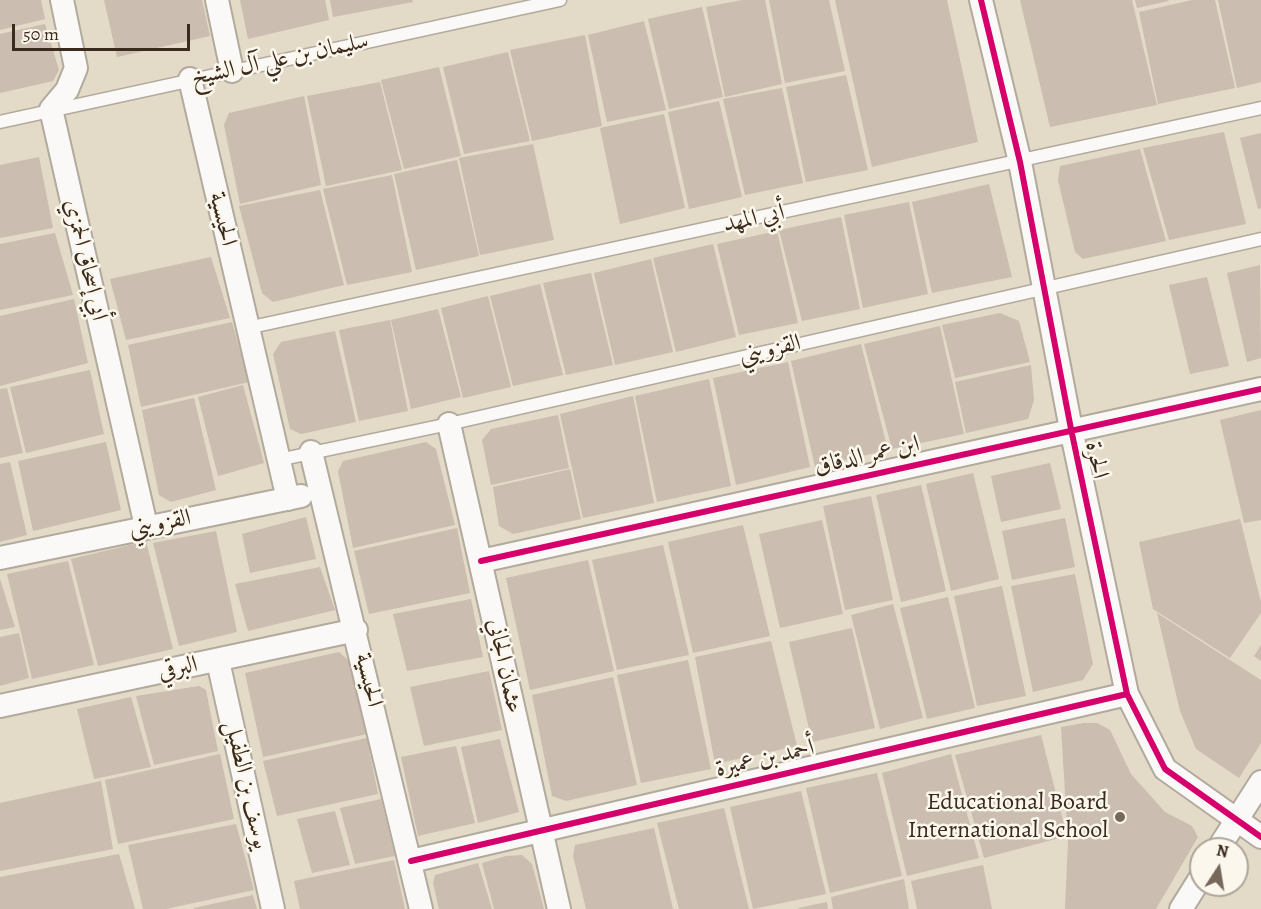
<!DOCTYPE html>
<html>
<head>
<meta charset="utf-8">
<style>
  body { margin:0 }
  #map { position:relative; width:1261px; height:909px; overflow:hidden; background:#e3dac8; font-family:Alegreya,serif }
  canvas { display:block }
  .north { position:absolute; left:1189px; top:837px; width:60px; height:60px; box-sizing:border-box; background:#fbf7ec; border:2px solid #aea59a; border-radius:50%; rotate:12deg; font-size:16px; font-weight:700; line-height:24px; text-align:center; color:#3b2a1e }
  .north::after { content:''; display:block; margin:auto; width:21px; height:27px; background:#76685a; clip-path:polygon(50% 0,100% 100%,50% 72%,0 100%) }
  .scale { position:absolute; left:12px; top:24px; width:178px; height:27px; box-sizing:border-box; border:3px solid #3b2a1e; border-top:0; padding-left:8px; font-size:18px; line-height:21px; white-space:nowrap; color:#3b2a1e; -webkit-text-stroke:4px #fbf7ec; paint-order:stroke }
</style>
</head>
<body>
<div id="map">
<canvas width="1261" height="909"></canvas>
<div class="north">N</div>
<div class="scale">50 m</div>
</div>
<script>
const context = document.querySelector('canvas').getContext('2d');
context.lineJoin = 'round';
function paint(path, color) {
  context.fillStyle = color;
  context.fill(path, 'evenodd');
}
function shape(rows) {
  const path = new Path2D();
  for (const r of rows) {
    path.moveTo(r[0], r[1]);
    for (let i = 2; i < r.length; i += 2) path.lineTo(r[i], r[i + 1]);
  }
  return path;
}
function stroke(path, color, width, dash) {
  context.strokeStyle = color;
  context.lineWidth = width;
  context.lineCap = dash ? 'butt' : 'round';
  context.setLineDash(dash || []);
  context.stroke(path);
}
function drawText(font, color, halo, rows, align = 'center') {
  context.font = font + ' Alegreya,Amiri,serif';
  context.lineWidth = 5;
  context.setLineDash([]);
  context.textBaseline = 'middle';
  context.strokeStyle = halo;
  context.fillStyle = color;
  for (const [text, x, y, turn = 0] of rows) {
    context.save();
    context.translate(x, y);
    context.rotate((+turn || 0) * Math.PI / 180);
    context.textAlign = isNaN(turn) ? turn : align;
    if (halo) context.strokeText(text, 0, 0);
    context.fillText(text, 0, 0);
    context.restore();
  }
}
const building = shape([
  [0,0,41,0,45,19,0,30],
  [104,0,202,0,210,36,117,57],
  [240,0,325,0,329,20,248,39],
  [330,0,412,0,413,2,333,17],
  [742,0,765,0,782,84,725,97,706,7],
  [769,0,829,0,845,71,785,83],
  [835,0,947,0,978,142,872,167],
  [1020,0,1132,0,1157,105,1050,127],
  [1135,0,1168,0,1169,1,1137,8],
  [1192,0,1215,0,1235,88,1158,104,1139,12],
  [1218,0,1261,0,1261,82,1237,88],
  [702,7,723,97,669,109,648,19],
  [644,21,666,110,607,122,588,35],
  [45,24,59,70,53,81,0,93,0,34],
  [585,35,602,126,532,141,510,50],
  [508,52,530,141,464,154,443,67],
  [439,67,461,156,404,169,381,80],
  [846,75,868,170,806,182,786,87],
  [380,82,402,170,326,186,307,96],
  [782,88,803,183,745,195,723,99],
  [304,96,321,185,240,204,224,125,229,113],
  [719,101,742,197,689,209,668,112],
  [664,114,685,208,620,224,600,128],
  [1224,132,1246,224,1169,240,1143,148],
  [1261,133,1261,208,1258,209,1240,138],
  [533,144,554,240,480,255,459,158],
  [1140,149,1166,241,1083,259,1075,252,1058,180,1060,166],
  [39,157,53,228,0,238,0,165],
  [457,160,479,256,416,270,394,174],
  [392,175,412,272,347,285,323,189],
  [989,184,1012,277,932,293,912,202],
  [320,190,344,285,273,302,262,293,239,206],
  [909,202,928,294,863,308,844,215],
  [841,217,860,309,802,321,779,230],
  [777,231,798,323,739,335,717,244],
  [55,233,73,295,0,310,0,244],
  [713,244,736,337,676,352,653,258],
  [211,257,230,318,126,340,110,279],
  [651,259,673,352,615,365,594,273],
  [1260,265,1261,358,1247,362,1227,273],
  [591,273,613,365,566,375,543,283],
  [1207,277,1229,366,1190,374,1169,285],
  [540,284,563,375,513,386,490,296],
  [488,296,511,387,463,398,441,308],
  [74,299,88,363,0,386,0,316],
  [438,309,461,397,411,409,391,320],
  [1000,313,1019,321,1030,362,955,378,942,325],
  [390,320,408,411,359,421,339,330],
  [232,322,249,382,141,407,128,345],
  [940,326,964,434,892,449,864,344],
  [335,331,356,422,301,434,290,429,273,354,281,342],
  [861,344,888,450,815,467,791,361],
  [788,362,810,467,736,485,713,378],
  [1031,365,1034,400,1028,419,966,433,955,382],
  [90,370,104,434,26,453,10,387],
  [709,379,731,486,657,502,635,396],
  [243,385,264,463,218,476,198,397],
  [7,388,23,453,0,458,0,389],
  [633,396,654,503,583,518,560,414],
  [194,398,216,490,171,502,159,495,142,410],
  [1261,410,1261,520,1244,523,1220,420],
  [558,415,569,468,491,485,482,440,491,429],
  [106,442,121,510,33,531,18,461],
  [426,442,436,449,455,525,353,548,338,471,343,461],
  [10,462,27,535,0,542,0,464],
  [1050,463,1061,509,1001,522,991,476],
  [570,469,581,519,513,534,499,526,493,487],
  [973,473,999,579,951,591,926,484],
  [921,485,946,591,901,602,876,495],
  [871,496,893,600,845,610,823,506],
  [306,517,316,559,250,573,242,534],
  [1065,518,1075,567,1012,580,1002,531],
  [1240,519,1261,602,1261,613,1230,658,1153,609,1139,542],
  [822,520,843,614,780,628,759,534],
  [743,525,770,636,693,653,668,542],
  [457,528,470,593,369,614,354,551],
  [216,531,237,632,179,646,153,543],
  [146,541,173,649,98,666,71,559],
  [663,545,689,655,617,670,592,560],
  [588,560,614,671,530,690,506,578],
  [68,561,94,665,32,679,7,574],
  [320,567,335,610,248,631,235,584],
  [1075,574,1093,664,1083,680,1033,692,1011,586],
  [0,579,15,627,0,630],
  [1002,586,1026,696,977,706,954,596],
  [948,597,975,708,927,719,900,608],
  [471,599,483,657,407,671,393,614],
  [893,604,923,718,880,729,851,615],
  [1157,613,1261,680,1261,743,1239,778,1196,749,1180,711],
  [852,628,875,728,812,742,789,642],
  [19,633,29,678,0,686,0,637],
  [771,641,797,746,715,764,695,657],
  [1261,645,1261,661,1254,656],
  [339,652,348,660,367,734,263,757,245,673],
  [688,660,711,769,641,783,617,675],
  [489,671,502,730,424,746,410,687],
  [613,677,637,785,566,801,552,796,532,695],
  [199,686,206,690,218,751,154,765,136,696],
  [131,697,151,767,94,779,77,709],
  [1084,723,1097,723,1110,730,1131,774,1165,812,1192,826,1198,837,1156,909,1065,909,1068,842,1061,727],
  [1041,735,1067,836,984,858,955,755],
  [367,738,378,794,277,816,263,761],
  [500,739,519,812,478,823,461,747],
  [456,746,475,823,418,836,401,757],
  [220,754,234,819,118,844,105,780],
  [951,754,979,858,907,876,882,773],
  [877,773,902,876,830,893,806,788],
  [101,781,113,849,0,871,0,803],
  [801,791,826,894,753,909,730,807],
  [381,799,395,856,355,864,340,808],
  [724,808,749,909,679,909,657,823],
  [335,811,350,865,312,873,297,819],
  [236,824,254,890,166,909,143,909,128,845],
  [654,828,673,909,586,909,573,856,575,845],
  [119,854,135,909,0,909,0,877],
  [522,855,532,864,544,909,494,909,482,863,506,856],
  [394,860,405,909,300,909,294,881],
  [478,863,492,909,439,909,433,883,435,875],
  [983,865,992,909,917,909,911,881],
  [904,879,909,909,833,909,831,897],
  [253,895,257,909,194,909,194,908],
  [827,902,828,909,798,909,798,908]
]);
const lane = shape([
  [0,122,560,0],
  [247,328,1261,108],
  [278,460,449,424,1261,239]
]);
const street = shape([
  [62,0,76,68,67,90,51,109,146,526],
  [217,0,232,71],
  [981,0,1020,162,1071,429,1127,694,1165,769,1261,837],
  [190,79,288,499],
  [449,424,559,909],
  [311,452,421,909],
  [0,558,301,496],
  [481,561,1261,389],
  [218,661,273,909],
  [0,706,356,630],
  [1218,849,1261,782],
  [411,861,1127,694],
  [1181,909,1201,877]
]);
const cycleway = shape([
  [981,0,1020,162,1071,429,1127,694,1165,769,1261,837],
  [481,561,1261,389],
  [411,861,1127,694]
]);
const markers = [
  [1120,817,6,"#76685a"]
];
const streetNames = [
  ["سليمان بن علي آل الشيخ",280,60,-12],
  ["الحيسية",222,219,77],
  ["أبي المهد",754,219,-12],
  ["أبي إسحاق الحمزي",85,260,77],
  ["القزويني",770,350,-13],
  ["ابن عمر الدقاق",867,456,-13],
  ["الحرة",1096,460,78],
  ["القزويني",160,524,-11],
  ["عثمان الجاني",504,666,78],
  ["البرقي",178,669,-12],
  ["الحيسية",368,680,77],
  ["أحمد بن عميرة",765,759,-13],
  ["يوسف بن الطفيل",246,785,77]
];
const poiNames = [
  ["Educational Board",1108,803],
  ["International School",1108,831]
];
paint(building, '#cbbdaf');
stroke(lane, '#b1aa9d', 15);
stroke(street, '#b1aa9d', 26);
stroke(lane, '#fbf9f7', 12);
stroke(street, '#fbf9f7', 22);
stroke(cycleway, '#d6006c', 6);
for (const [x, y, r, color] of markers) {
  const dot = new Path2D();
  dot.arc(x, y, r, 0, 2 * Math.PI);
  context.fillStyle = color;
  context.fill(dot);
  stroke(dot, '#fbf7ec', 2);
}
drawText('24px', '#3b2a1e', '#fbf7ec', streetNames);
drawText('24px', '#3b2a1e', '#fbf7ec', poiNames, 'right');
</script>
</body>
</html>
